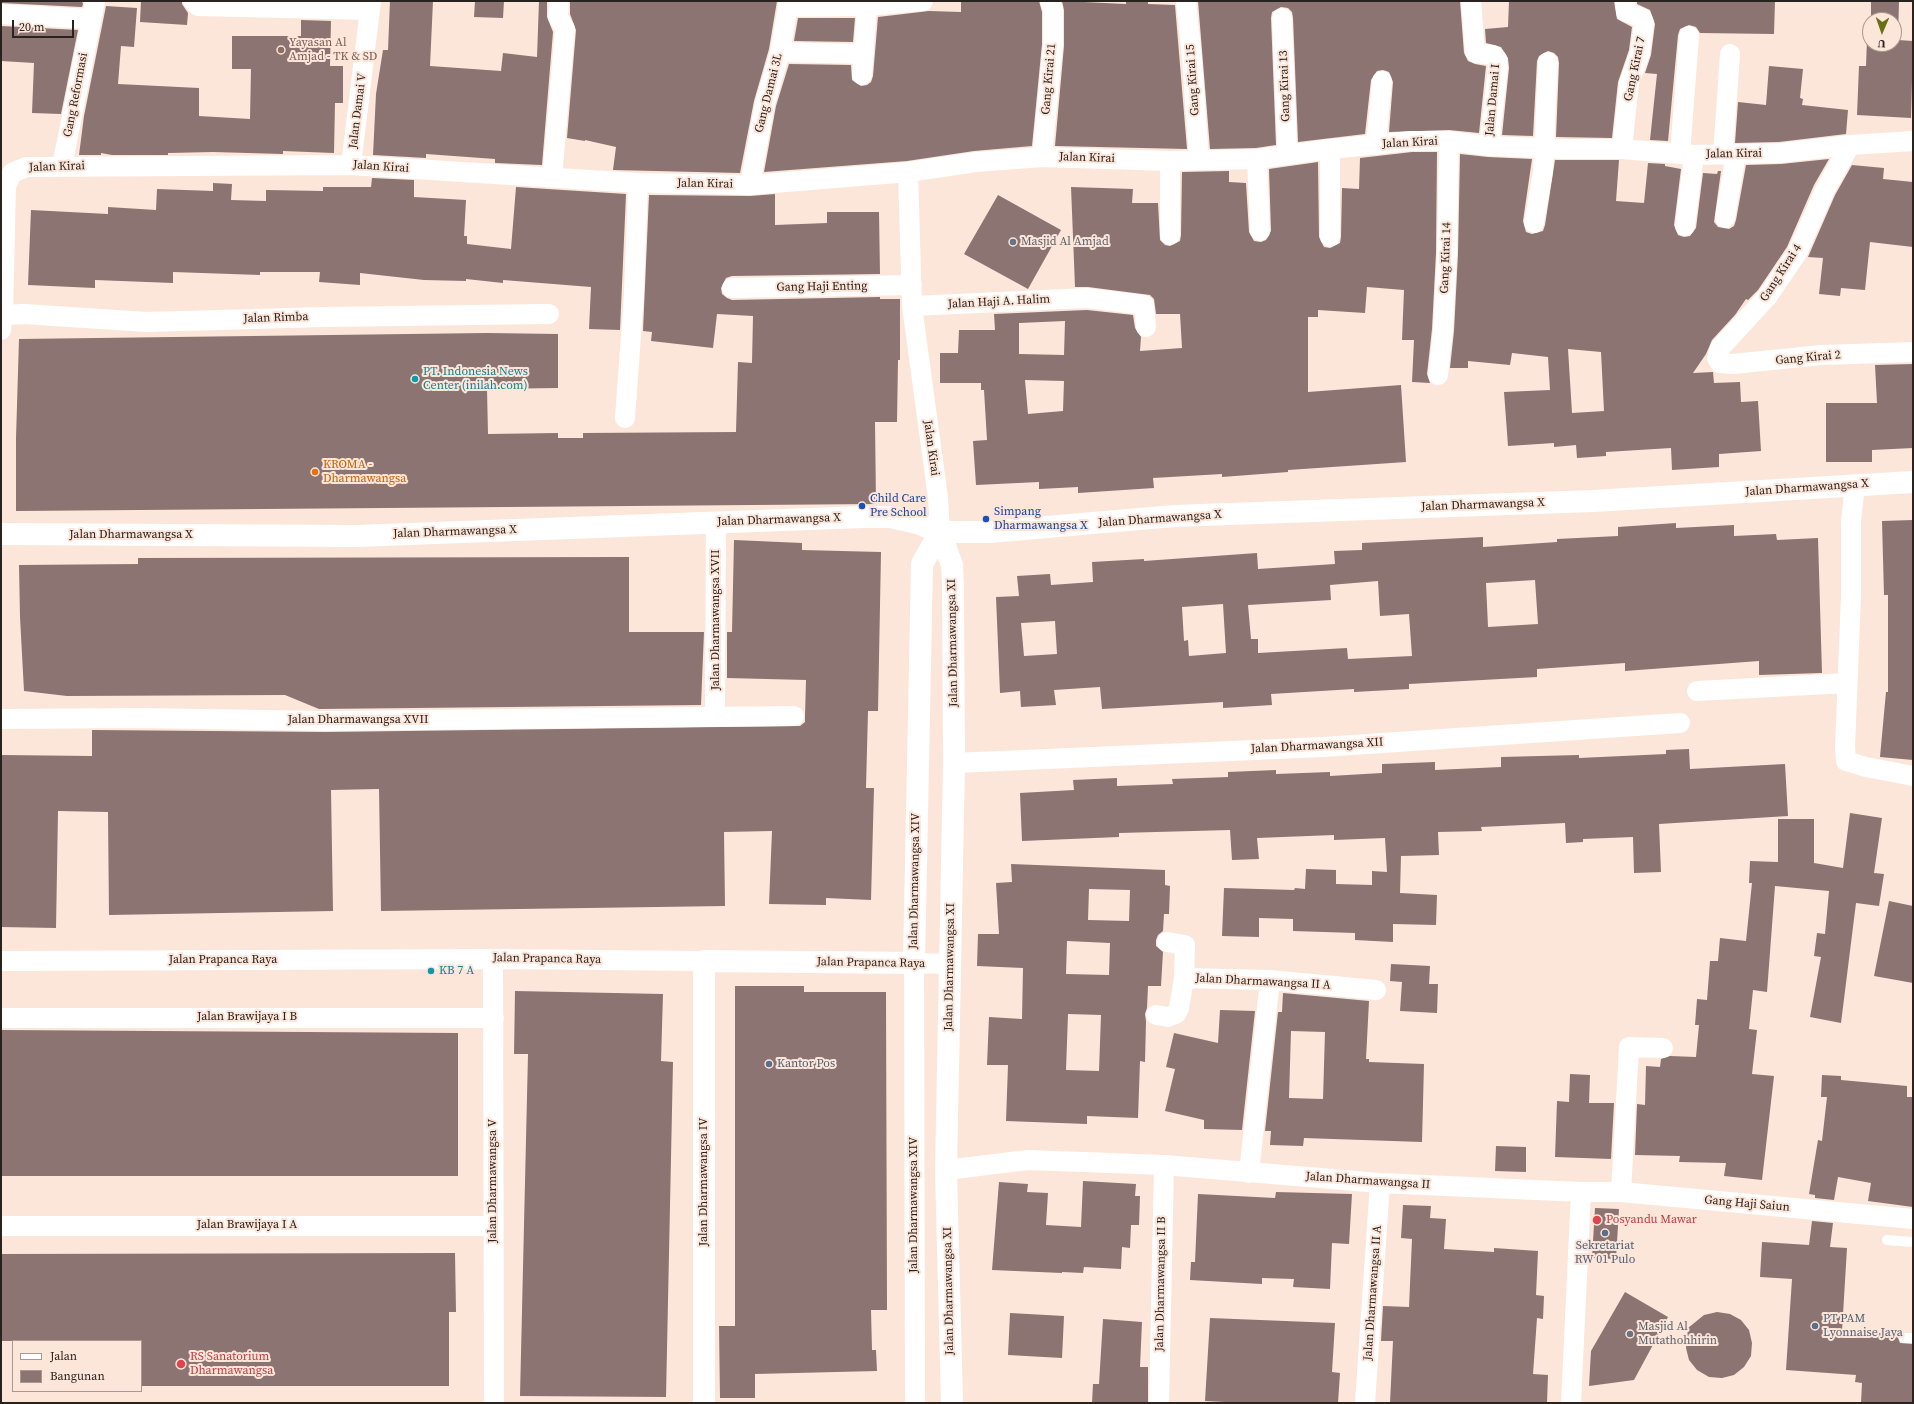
<!DOCTYPE html>
<html>
<head>
<meta charset="utf-8">
<style>
  body { margin:0 }
  #map { position:relative; width:1914px; height:1404px; overflow:hidden; background:#fce6da; font-family:"Source Serif 4",serif }
  canvas { display:block }
  .frame { position:absolute; inset:0; border:2px solid #2a221e; pointer-events:none }
  .legend { position:absolute; left:12px; top:1340px; width:130px; height:52px; box-sizing:border-box; background:#fce6da; border:1px solid #a8988f; margin:0; padding:5px 7px; list-style:none; font-size:12px; color:#2a221e }
  .legend li { display:flex; align-items:center; gap:8px; height:20px }
  .legend b { width:20px; border:1px solid #a8988f }
  .north { position:absolute; left:1862px; top:12px; width:40px; height:40px; box-sizing:border-box; background:#fce6da; border:1px solid #a8988f; border-radius:50%; rotate:182deg; font-size:11px; font-weight:700; line-height:16px; text-align:center; color:#2a221e }
  .north::after { content:''; display:block; margin:auto; width:14px; height:18px; background:#696f14; clip-path:polygon(50% 0,100% 100%,50% 72%,0 100%) }
  .scale { position:absolute; left:12px; top:20px; width:62px; height:18px; box-sizing:border-box; border:2px solid #2a221e; border-top:0; padding-left:5px; font-size:12px; line-height:14px; white-space:nowrap; color:#2a221e; -webkit-text-stroke:3px #fce6da; paint-order:stroke }
</style>
</head>
<body>
<div id="map">
<canvas width="1914" height="1404"></canvas>
<div class="frame"></div>
<ul class="legend">
<li><b style="height:5px;background:#fff"></b>Jalan</li>
<li><b style="height:11px;background:#8b7472"></b>Bangunan</li>
</ul>
<div class="north">U</div>
<div class="scale">20 m</div>
</div>
<script>
const context = document.querySelector('canvas').getContext('2d');
context.lineJoin = 'round';
function paint(path, color) {
  context.fillStyle = color;
  context.fill(path, 'evenodd');
}
function shape(rows) {
  const path = new Path2D();
  for (const r of rows) {
    path.moveTo(r[0], r[1]);
    for (let i = 2; i < r.length; i += 2) path.lineTo(r[i], r[i + 1]);
  }
  return path;
}
function stroke(path, color, width, dash) {
  context.strokeStyle = color;
  context.lineWidth = width;
  context.lineCap = dash ? 'butt' : 'round';
  context.setLineDash(dash || []);
  context.stroke(path);
}
function drawText(font, color, halo, rows, align = 'center') {
  context.font = font + ' "Source Serif 4",serif';
  context.lineWidth = 4;
  context.setLineDash([]);
  context.textBaseline = 'middle';
  context.strokeStyle = halo;
  context.fillStyle = color;
  for (const [text, x, y, turn = 0] of rows) {
    context.save();
    context.translate(x, y);
    context.rotate((+turn || 0) * Math.PI / 180);
    context.textAlign = isNaN(turn) ? turn : align;
    if (halo) context.strokeText(text, 0, 0);
    context.fillText(text, 0, 0);
    context.restore();
  }
}
const building = shape([
  [1,1,82,1,83,4,82,7,1,3],
  [141,1,182,1,182,4,188,13,187,25,140,22],
  [390,1,433,1,430,66,501,71,503,53,537,57,539,1,547,1,547,17,553,32,542,165,495,163,495,159,426,154,426,158,373,155,376,94,383,50,388,50],
  [475,1,504,1,503,18,474,17],
  [570,1,777,1,769,49,754,101,740,173,613,170,616,147,585,140,585,141,567,138,576,30,570,14],
  [961,1,1039,1,1042,12,1042,44,1032,146,974,151,907,161,764,172,776,106,789,64,851,65,852,80,861,86,867,85,871,82,873,76,878,17,929,11,961,12],
  [1062,1,1126,4,1126,1,1148,2,1148,4,1175,5,1187,149,1055,146,1064,46,1064,10],
  [1198,1,1460,1,1464,53,1468,61,1475,64,1486,66,1479,133,1449,130,1389,132,1393,82,1389,72,1383,70,1377,71,1371,80,1365,134,1298,142,1293,18,1292,12,1288,8,1281,7,1272,12,1271,18,1276,145,1256,148,1210,149],
  [1509,1,1614,1,1617,19,1632,27,1629,50,1618,82,1612,138,1556,137,1559,63,1558,57,1554,53,1548,51,1539,56,1537,61,1533,136,1502,135,1509,68,1508,58,1501,47,1486,43,1485,29,1508,27],
  [1637,1,1775,1,1774,34,1700,33,1696,27,1689,25,1680,29,1678,35,1668,141,1650,140,1657,74,1645,73,1651,55,1655,24,1650,10,1637,4],
  [1871,1,1899,1,1898,40,1913,41,1911,118,1857,115,1859,66,1866,66,1867,39,1870,39,1870,34,1870,44,1894,44,1894,20,1871,20],
  [106,6,137,8,134,47,121,46,118,84,199,88,199,116,250,119,251,69,232,69,232,36,301,36,301,20,331,21,330,66,343,66,343,103,335,103,334,153,283,151,283,154,213,152,168,153,168,155,112,155,101,153,101,155,79,155,84,116],
  [798,18,855,18,853,42,794,41],
  [1,26,78,30,61,114,32,113,34,63,1,61],
  [1769,66,1803,69,1800,98,1803,99,1802,105,1848,110,1846,134,1779,142,1735,143,1738,102,1766,105],
  [1412,152,1437,152,1436,253,1432,329,1427,374,1430,383,1412,382,1414,340,1402,340,1404,290,1367,287,1365,313,1318,310,1318,317,1308,317,1308,392,1401,385,1406,462,1288,470,1288,472,1222,477,1222,474,1153,478,1154,488,1078,493,1078,487,1039,489,1039,482,976,485,973,441,987,440,984,390,981,390,981,383,940,383,940,353,958,353,959,330,995,330,994,314,1087,310,1133,315,1135,328,1141,337,1140,351,1182,348,1180,314,1156,314,1154,299,1150,295,1088,287,1075,287,1071,187,1133,189,1132,203,1158,203,1160,240,1165,245,1170,246,1180,241,1181,235,1182,172,1229,171,1229,182,1246,183,1249,232,1254,241,1261,242,1266,240,1271,231,1269,169,1318,162,1319,237,1324,247,1330,248,1340,243,1341,237,1342,188,1359,189,1360,158],
  [1065,321,1064,355,1019,354,1019,323],
  [1025,380,1064,381,1063,411,1028,414],
  [1460,154,1488,157,1532,159,1523,221,1526,232,1532,234,1543,231,1545,225,1555,160,1619,160,1616,201,1644,203,1648,163,1665,164,1665,166,1681,169,1674,225,1678,235,1684,237,1690,236,1696,228,1703,173,1717,174,1718,171,1721,171,1714,222,1718,227,1729,229,1734,226,1736,220,1746,165,1781,164,1829,159,1814,185,1787,247,1758,290,1748,300,1746,299,1735,315,1712,340,1706,354,1693,373,1713,372,1714,383,1740,382,1741,402,1758,401,1761,451,1719,454,1719,467,1672,470,1671,448,1606,452,1606,456,1577,458,1576,445,1554,447,1554,443,1508,446,1504,392,1550,390,1548,357,1512,353,1510,365,1468,361,1468,368,1450,368,1454,331,1458,254],
  [1568,349,1601,352,1604,411,1572,413],
  [1852,165,1884,168,1883,179,1913,182,1913,247,1870,242,1865,290,1841,288,1840,296,1819,294,1823,258,1808,257,1835,195],
  [372,178,414,180,414,197,466,200,464,236,467,236,467,244,511,249,516,187,626,194,620,330,589,329,591,287,503,280,503,283,466,279,466,281,424,280,360,273,360,285,319,282,320,272,260,272,260,275,173,272,173,283,95,280,95,288,28,285,31,210,108,214,108,207,156,210,157,189,213,191,213,183,232,184,231,200,266,201,266,190,323,191,323,187,371,187],
  [775,194,775,225,827,223,827,212,879,212,880,274,732,276,726,278,721,288,722,294,727,298,732,300,880,297,880,299,900,299,900,360,898,360,897,422,875,422,876,504,16,511,16,438,19,339,487,333,558,334,558,388,487,389,488,434,558,433,558,438,583,438,583,433,736,432,738,362,752,363,753,316,717,314,713,348,651,341,652,332,643,331,649,195,750,196],
  [998,195,1061,230,1028,289,964,254],
  [1913,364,1913,448,1872,450,1872,462,1826,462,1826,403,1877,403,1875,365],
  [1913,520,1913,760,1880,757,1886,692,1888,692,1888,595,1884,595,1882,521],
  [1676,523,1676,528,1734,525,1734,536,1776,534,1777,540,1818,538,1822,673,1759,675,1759,661,1625,671,1625,663,1537,669,1537,677,1409,684,1409,689,1354,692,1354,689,1271,694,1272,705,1223,708,1223,702,1102,709,1100,687,1054,690,1056,705,1021,707,1020,691,1000,693,996,597,1019,596,1017,576,1050,574,1051,585,1093,582,1092,562,1144,559,1144,561,1257,553,1258,569,1335,564,1334,551,1362,550,1362,543,1483,537,1483,547,1557,542,1557,539,1618,536,1618,527],
  [1535,580,1538,624,1488,627,1486,583],
  [1378,581,1380,616,1409,614,1412,656,1348,659,1347,648,1258,653,1258,639,1251,639,1248,605,1331,600,1330,585],
  [1223,604,1226,653,1189,656,1188,640,1184,641,1182,607],
  [1055,621,1057,654,1024,656,1021,623],
  [734,540,802,543,802,550,881,552,878,711,868,711,866,788,874,788,871,900,826,898,826,905,769,904,772,831,724,832,725,906,381,911,379,789,331,790,333,911,109,915,108,812,58,811,56,928,1,927,1,755,92,756,92,730,326,732,800,726,805,722,805,716,806,680,727,678,727,632,732,632],
  [629,557,629,632,704,632,701,705,319,709,285,695,67,696,24,691,20,617,19,565,138,564,138,558],
  [1689,749,1690,769,1785,764,1788,816,1659,824,1661,872,1634,873,1633,837,1583,839,1583,842,1566,843,1565,823,1481,827,1482,831,1438,832,1439,855,1401,856,1400,893,1437,895,1436,925,1393,924,1393,942,1355,940,1355,933,1293,931,1293,919,1259,918,1259,937,1222,936,1224,888,1294,890,1295,888,1305,889,1306,869,1336,870,1336,884,1372,885,1372,871,1387,872,1385,838,1334,840,1334,835,1257,838,1259,859,1232,860,1230,830,1119,833,1119,837,1022,841,1020,793,1074,790,1073,780,1117,778,1117,786,1173,784,1172,779,1228,777,1228,772,1276,770,1276,774,1330,772,1330,776,1382,773,1382,764,1435,762,1435,770,1501,767,1501,757,1579,755,1579,758,1666,754,1666,750],
  [1850,813,1882,818,1874,873,1884,874,1879,906,1856,903,1841,1023,1810,1017,1821,957,1814,956,1817,933,1825,934,1829,891,1775,886,1767,992,1753,990,1749,1029,1757,1030,1752,1074,1774,1076,1762,1180,1724,1176,1726,1163,1679,1162,1680,1156,1635,1155,1637,1104,1645,1105,1646,1066,1660,1067,1661,1059,1670,1056,1696,1057,1699,1025,1695,1025,1697,999,1707,1000,1710,961,1718,961,1720,938,1746,941,1752,883,1749,883,1750,861,1778,862,1778,819,1814,819,1814,863,1843,868],
  [1011,864,1165,870,1165,885,1170,886,1169,914,1164,914,1163,931,1158,935,1156,940,1156,946,1163,952,1161,986,1148,986,1147,1008,1145,1014,1146,1021,1145,1062,1140,1061,1138,1118,1087,1116,1087,1124,1006,1121,1008,1065,987,1065,989,1017,1022,1019,1023,968,977,966,978,934,999,934,996,883,1012,882],
  [1089,889,1130,890,1129,921,1088,920],
  [1067,941,1110,943,1109,975,1066,974],
  [1068,1014,1101,1015,1099,1071,1066,1070],
  [1889,901,1913,906,1913,983,1874,976],
  [1391,964,1430,966,1429,984,1438,984,1437,1013,1400,1011,1402,982,1390,981],
  [735,986,804,986,804,992,886,992,887,1310,871,1310,872,1350,876,1350,877,1371,755,1374,755,1398,720,1398,719,1326,735,1326],
  [515,991,663,994,661,1061,673,1062,666,1397,520,1396,528,1054,514,1054],
  [1283,993,1369,1001,1366,1059,1369,1059,1369,1062,1424,1064,1422,1142,1304,1138,1303,1146,1270,1145,1271,1131,1265,1131,1278,1012,1282,1012],
  [1291,1031,1325,1032,1323,1099,1289,1098],
  [1220,1010,1255,1011,1242,1130,1204,1129,1204,1120,1165,1111,1175,1069,1166,1067,1174,1033,1218,1043],
  [1,1030,458,1033,458,1176,1,1176],
  [1570,1074,1590,1075,1589,1103,1614,1103,1611,1159,1555,1157,1557,1101,1569,1102],
  [1822,1075,1841,1076,1841,1080,1907,1086,1907,1097,1913,1097,1913,1207,1868,1201,1871,1183,1838,1177,1834,1200,1815,1198,1815,1195,1809,1194,1818,1140,1822,1141,1827,1097,1821,1097],
  [1496,1146,1526,1147,1526,1172,1495,1171],
  [1083,1181,1136,1184,1135,1196,1140,1196,1139,1225,1131,1225,1130,1248,1122,1247,1121,1269,1084,1267,1083,1273,1062,1272,1062,1273,992,1270,999,1182,1028,1184,1027,1192,1048,1193,1046,1225,1081,1227],
  [1276,1192,1352,1194,1349,1244,1332,1243,1330,1289,1293,1287,1294,1279,1262,1278,1262,1284,1190,1280,1191,1262,1195,1262,1198,1194,1275,1198],
  [1403,1205,1431,1206,1430,1218,1446,1219,1444,1249,1494,1252,1494,1248,1538,1251,1536,1295,1544,1296,1543,1319,1537,1318,1533,1374,1548,1375,1547,1403,1390,1403,1393,1341,1381,1341,1383,1306,1409,1307,1412,1239,1401,1238],
  [1595,1208,1619,1209,1616,1259,1592,1258],
  [1812,1221,1833,1223,1830,1247,1847,1248,1842,1331,1899,1334,1898,1338,1900,1343,1913,1344,1913,1403,1861,1403,1862,1383,1855,1382,1856,1375,1786,1370,1792,1279,1760,1277,1762,1242,1809,1245],
  [455,1253,456,1312,449,1312,449,1386,141,1386,141,1341,1,1341,1,1254],
  [1625,1292,1668,1317,1634,1380,1589,1386,1591,1351],
  [1717,1312,1730,1314,1741,1320,1749,1330,1752,1343,1751,1356,1744,1367,1734,1375,1722,1378,1709,1377,1697,1370,1689,1360,1686,1348,1688,1328,1704,1315],
  [1010,1313,1064,1316,1062,1358,1008,1355],
  [1210,1318,1335,1323,1332,1372,1340,1373,1338,1403,1244,1403,1205,1401],
  [1103,1319,1142,1322,1140,1367,1148,1367,1148,1403,1092,1403,1093,1384,1099,1384]
]);
const lane = shape([
  [1887,1240,1913,1242],
  [1904,1338,1913,1338]
]);
const street = shape([
  [193,1,198,6,370,10],
  [1186,1,1192,59,1199,159],
  [1471,1,1475,52,1476,53,1493,55,1497,59,1498,67,1489,146],
  [788,7,867,6,923,1],
  [1,14,91,19],
  [1282,18,1287,143,1289,154],
  [780,52,864,54],
  [862,75,867,6],
  [1376,145,1382,81],
  [1850,145,1825,190,1797,253,1767,297,1720,348,1717,358,1720,363,1733,364,1821,355,1913,352],
  [1330,149,1330,237],
  [1622,149,1629,83,1640,53,1644,23,1642,18,1626,12,1625,1],
  [1680,154,1689,36],
  [1723,154,1730,54],
  [1042,157,1053,45,1053,10,1050,1],
  [1257,159,1260,231],
  [351,165,371,1],
  [62,166,95,1],
  [908,172,912,306,938,498,940,532],
  [552,178,565,29,558,17,559,1],
  [750,185,765,103,780,52,789,1],
  [1725,218,1736,154],
  [1534,223,1543,171,1548,62],
  [1685,226,1694,155],
  [1170,235,1170,161],
  [732,288,912,285],
  [912,306,1087,298,1144,305,1146,327],
  [3,315,24,314,147,322,322,317,549,314],
  [1,330,3,315,6,186,12,173,26,167,351,165,638,183,750,185,908,172,976,162,1042,157,1170,161,1257,159,1330,149,1411,141,1449,141,1489,146,1562,149,1622,149,1694,155,1780,153,1850,145,1913,141],
  [1438,375,1443,330,1447,253,1449,141],
  [625,418,634,294,638,183],
  [1855,485,1851,521,1851,596,1845,747,1846,761,1866,767,1913,776],
  [1697,691,1847,683],
  [715,716,716,523],
  [1,719,140,718,326,721,794,716],
  [954,763,1323,747,1680,723],
  [1167,942,1185,945,1184,978],
  [493,959,494,1403],
  [1,961,493,959,704,961],
  [1156,1015,1168,1017,1176,1014,1179,1008,1184,978,1270,980,1376,990],
  [1,1018,494,1018],
  [946,1170,1028,1160,1164,1165,1380,1183,1581,1192,1621,1192,1913,1219],
  [1249,1173,1270,980],
  [1621,1192,1629,1047,1663,1048],
  [1,1226,493,1226],
  [915,1403,914,963,950,964],
  [1159,1403,1164,1165],
  [1365,1403,1380,1183],
  [1571,1403,1581,1192]
]);
const secondary = shape([
  [940,532,952,565,953,585,954,763,946,1170,952,1403],
  [1,534,356,536,863,517,891,517,917,523,940,532,989,532,1174,516,1593,501,1913,482],
  [704,1403,704,961,914,963,922,564,940,532]
]);
const markers = [
  [281,50,4,"#8d6e63"],
  [1013,242,4,"#6b7280"],
  [415,379,4,"#0f9aa8"],
  [315,472,4,"#e8710a"],
  [862,506,4,"#1a4fb4"],
  [986,519,4,"#1a4fb4"],
  [431,971,4,"#0f9aa8"],
  [769,1064,4,"#5c6f8a"],
  [1597,1220,5,"#e0444e"],
  [1605,1233,4,"#5c6f8a"],
  [1815,1326,4,"#5c6f8a"],
  [1630,1334,4,"#6b7280"],
  [181,1364,5,"#e0444e"]
];
const educationNames = [
  ["Yayasan Al",289,43],
  ["Amjad - TK & SD",289,57]
];
const streetNames = [
  ["Gang Kirai 7",1635,69,-78],
  ["Gang Kirai 21",1049,79,-85],
  ["Gang Kirai 15",1193,80,-94],
  ["Gang Kirai 13",1285,86,-92],
  ["Gang Damai 3L",769,93,-76],
  ["Gang Reformasi",76,95,-79],
  ["Jalan Damai I",1493,100,-85],
  ["Jalan Damai V",358,111,-83],
  ["Jalan Kirai",1410,143,-3],
  ["Jalan Kirai",1734,154,-1],
  ["Jalan Kirai",1087,158,2],
  ["Jalan Kirai",57,167,-2],
  ["Jalan Kirai",381,167,4],
  ["Jalan Kirai",705,184,1],
  ["Gang Kirai 14",1446,258,-88],
  ["Gang Kirai 4",1781,273,-57],
  ["Gang Haji Enting",822,287,-1],
  ["Jalan Haji A. Halim",999,302,-3],
  ["Jalan Rimba",276,318,-2],
  ["Gang Kirai 2",1808,358,-5],
  ["Jalan Kirai",931,448,82],
  ["Jalan Dharmawangsa X",1807,488,-4],
  ["Jalan Dharmawangsa X",1483,505,-2],
  ["Jalan Dharmawangsa X",1160,519,-4],
  ["Jalan Dharmawangsa X",779,520,-2],
  ["Jalan Dharmawangsa X",455,532,-2],
  ["Jalan Dharmawangsa X",131,535],
  ["Jalan Dharmawangsa XVII",716,620,-90],
  ["Jalan Dharmawangsa XI",953,643,-91],
  ["Jalan Dharmawangsa XVII",358,720],
  ["Jalan Dharmawangsa XII",1317,746,-3],
  ["Jalan Dharmawangsa XIV",915,881,-89],
  ["Jalan Prapanca Raya",547,959,1],
  ["Jalan Prapanca Raya",223,960],
  ["Jalan Prapanca Raya",871,963,1],
  ["Jalan Dharmawangsa XI",950,967,-89],
  ["Jalan Dharmawangsa II A",1263,982,3],
  ["Jalan Brawijaya I B",247,1017],
  ["Jalan Dharmawangsa V",493,1181,-90],
  ["Jalan Dharmawangsa II",1368,1181,4],
  ["Jalan Dharmawangsa IV",704,1182,-90],
  ["Gang Haji Saiun",1747,1204,5],
  ["Jalan Dharmawangsa XIV",914,1205,-90],
  ["Jalan Brawijaya I A",247,1225],
  ["Jalan Dharmawangsa II B",1161,1284,-89],
  ["Jalan Dharmawangsa XI",949,1291,-91],
  ["Jalan Dharmawangsa II A",1373,1293,-86]
];
const worshipNames = [
  ["Masjid Al Amjad",1021,242],
  ["Masjid Al",1638,1327],
  ["Mutathohhirin",1638,1341]
];
const cultureNames = [
  ["PT. Indonesia News",423,372],
  ["Center (inilah.com)",423,386],
  ["KB 7 A",439,971]
];
const foodNames = [
  ["KROMA -",323,465],
  ["Dharmawangsa",323,479]
];
const transitNames = [
  ["Child Care",870,499],
  ["Pre School",870,513],
  ["Simpang",994,512],
  ["Dharmawangsa X",994,526]
];
const serviceNames = [
  ["Kantor Pos",777,1064],
  ["Sekretariat",1605,1246,"center"],
  ["RW 01 Pulo",1605,1260,"center"],
  ["PT PAM",1823,1319],
  ["Lyonnaise Jaya",1823,1333]
];
const healthNames = [
  ["Posyandu Mawar",1606,1220],
  ["RS Sanatorium",190,1357],
  ["Dharmawangsa",190,1371]
];
paint(building, '#8b7472');
stroke(lane, '#fff', 10);
stroke(street, '#fff', 20);
stroke(secondary, '#fff', 22);
for (const [x, y, r, color] of markers) {
  const dot = new Path2D();
  dot.arc(x, y, r, 0, 2 * Math.PI);
  context.fillStyle = color;
  context.fill(dot);
  stroke(dot, '#fce6da', 1.5);
}
drawText('12px', '#785e54', '#fce6da', educationNames, 'left');
drawText('12px', '#2a221e', '#fce6da', streetNames);
drawText('12px', '#5b616d', '#fce6da', worshipNames, 'left');
drawText('12px', '#0d838f', '#fce6da', cultureNames, 'left');
drawText('12px', '#c56008', '#fce6da', foodNames, 'left');
drawText('12px', '#164399', '#fce6da', transitNames, 'left');
drawText('12px', '#4e5e75', '#fce6da', serviceNames, 'left');
drawText('12px', '#be3a42', '#fce6da', healthNames, 'left');
</script>
</body>
</html>
